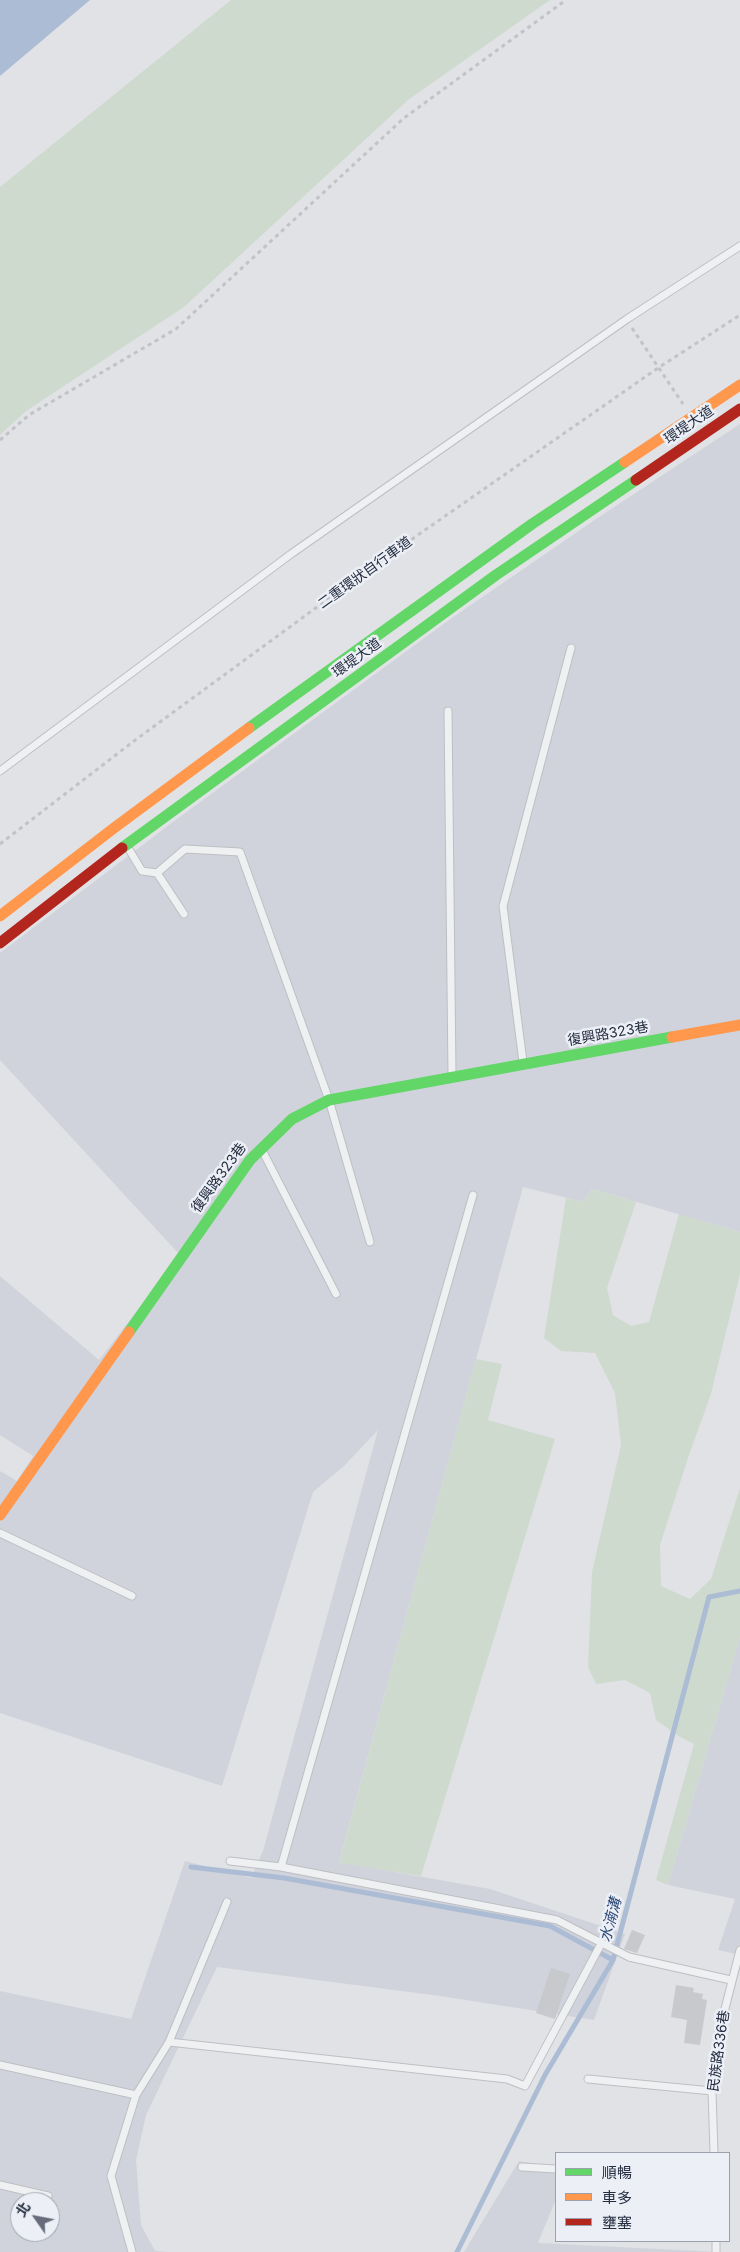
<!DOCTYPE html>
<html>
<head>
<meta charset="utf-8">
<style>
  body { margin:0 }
  #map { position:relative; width:740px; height:2252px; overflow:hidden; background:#e0e2e5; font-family:Inter,"Noto Sans TC",sans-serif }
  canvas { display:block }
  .legend { position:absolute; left:555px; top:2152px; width:175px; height:90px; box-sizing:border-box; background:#ecf0f6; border:1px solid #9ca2ad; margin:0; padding:6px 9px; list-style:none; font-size:15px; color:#252d40 }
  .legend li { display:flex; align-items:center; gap:10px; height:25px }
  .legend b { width:25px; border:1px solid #9ca2ad }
  .north { position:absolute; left:10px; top:2192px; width:50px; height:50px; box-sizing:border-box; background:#ecf0f6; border:1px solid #9ca2ad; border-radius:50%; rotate:303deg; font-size:14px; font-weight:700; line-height:20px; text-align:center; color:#252d40 }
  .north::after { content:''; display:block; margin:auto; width:18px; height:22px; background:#666c7a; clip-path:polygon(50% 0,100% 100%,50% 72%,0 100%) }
</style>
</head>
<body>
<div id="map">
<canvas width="740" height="2252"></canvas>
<ul class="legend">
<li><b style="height:6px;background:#63d668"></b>順暢</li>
<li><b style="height:6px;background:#ff974d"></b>車多</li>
<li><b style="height:6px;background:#b3261e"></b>壅塞</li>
</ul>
<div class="north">北</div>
</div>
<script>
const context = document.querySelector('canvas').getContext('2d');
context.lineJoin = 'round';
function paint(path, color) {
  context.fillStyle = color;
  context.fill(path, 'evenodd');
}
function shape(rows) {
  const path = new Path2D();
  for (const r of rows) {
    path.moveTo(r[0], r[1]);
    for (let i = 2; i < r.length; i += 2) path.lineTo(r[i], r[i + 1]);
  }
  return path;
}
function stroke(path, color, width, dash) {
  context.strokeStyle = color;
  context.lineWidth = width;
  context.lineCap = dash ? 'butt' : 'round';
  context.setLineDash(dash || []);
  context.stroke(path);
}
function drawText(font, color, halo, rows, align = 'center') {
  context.font = font + ' Inter,"Noto Sans TC",sans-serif';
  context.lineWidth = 5;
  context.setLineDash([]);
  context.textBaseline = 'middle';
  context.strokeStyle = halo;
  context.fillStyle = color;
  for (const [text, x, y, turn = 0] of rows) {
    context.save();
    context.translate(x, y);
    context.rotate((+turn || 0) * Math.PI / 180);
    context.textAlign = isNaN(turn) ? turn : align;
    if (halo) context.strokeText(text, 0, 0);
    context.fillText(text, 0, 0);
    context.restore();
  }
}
const built = shape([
  [740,424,740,1232,592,1189,583,1202,523,1187,339,1862,490,1889,625,1934,594,2020,440,1996,217,1967,146,2115,136,2160,141,2225,155,2251,169,2252,0,2252,0,1991,131,2019,185,1861,251,1878,263,1851,378,1430,344,1466,313,1492,222,1786,0,1713,0,1471,17,1481,33,1456,0,1435,0,1276,99,1360,180,1255,0,1060,0,953,177,819,449,620,596,519],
  [20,2202,50,2202,50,2232,20,2232],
  [740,1637,740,1955,718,1950,735,1899,668,1885],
  [519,2161,556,2167,556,2199,538,2243,718,2252,464,2252]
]);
const green = shape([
  [231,0,550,0,408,100,184,307,26,411,0,435,0,187],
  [592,1189,636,1202,607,1288,613,1315,631,1326,649,1322,679,1214,740,1232,740,1274,711,1394,688,1458,660,1545,661,1586,690,1599,711,1579,740,1488,740,1637,668,1885,656,1880,694,1744,680,1737,656,1720,650,1693,625,1680,596,1684,588,1667,592,1572,621,1445,615,1393,595,1353,561,1351,544,1338,566,1198,583,1202],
  [476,1359,502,1364,488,1420,555,1439,421,1876,339,1863]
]);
const water = shape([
  [0,0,90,0,0,76]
]);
const stream = shape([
  [191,1867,284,1878,550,1926,613,1960],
  [457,2252,545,2075,613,1960,709,1597,740,1591]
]);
const building = shape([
  [632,1930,645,1935,637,1953,624,1949],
  [551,1968,570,1974,555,2019,536,2013],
  [676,1985,694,1988,693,1992,703,1994,702,1999,707,2000,700,2045,684,2043,687,2020,671,2017]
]);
const path = shape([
  [632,328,683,404],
  [0,440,29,415,176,329,404,118,566,0],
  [0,844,134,741,369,569,658,368,740,315]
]);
const lane = shape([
  [448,711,452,1075],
  [0,771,291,554,627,319,740,246],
  [127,846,142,871,157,873,185,849,240,852,329,1100,370,1242],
  [157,873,184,914],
  [523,1062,503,906,571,648],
  [262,1150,336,1294],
  [0,1533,132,1596],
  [230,1861,281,1867,557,1920,629,1957,731,1980],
  [281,1867,473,1195],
  [169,2042,507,2079,525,2086,601,1944],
  [0,2065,136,2095,111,2176,132,2252],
  [588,2079,712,2091],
  [136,2095,169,2042,227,1902],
  [714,2153,712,2091,719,2032,740,1950],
  [522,2167,556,2169],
  [0,2185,48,2196],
  [716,2241,716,2252]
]);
const fast = shape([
  [249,728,532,524,625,462],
  [122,848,496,575,636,480],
  [129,1332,250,1160,292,1119,329,1100,672,1037]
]);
const slow = shape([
  [625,462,740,385],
  [0,916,114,828,249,728],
  [672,1037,740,1025],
  [0,1515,129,1332]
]);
const jam = shape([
  [636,480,740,409],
  [0,943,122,848]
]);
const streetNames = [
  ["環堤大道",689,425,-34],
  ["二重環狀自行車道",365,573,-36],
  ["環堤大道",357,658,-36],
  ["復興路323巷",608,1034,-10],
  ["復興路323巷",219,1178,-54],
  ["民族路336巷",719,2051,-82]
];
const waterNames = [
  ["水湳溝",611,1920,-75]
];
paint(built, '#d0d3db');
paint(green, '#cfdacf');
paint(water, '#abbcd4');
stroke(stream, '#abbcd4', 5);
paint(building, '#c7c9cd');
stroke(lane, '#bdbfc3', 9);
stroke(path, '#c2c3c8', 3, [4, 4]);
stroke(lane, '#eff0f2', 7);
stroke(fast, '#63d668', 11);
stroke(slow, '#ff974d', 11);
stroke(jam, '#b3261e', 11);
drawText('14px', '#252d40', '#ecf0f6', streetNames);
drawText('italic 15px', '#2c4977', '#ecf0f6', waterNames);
</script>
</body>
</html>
